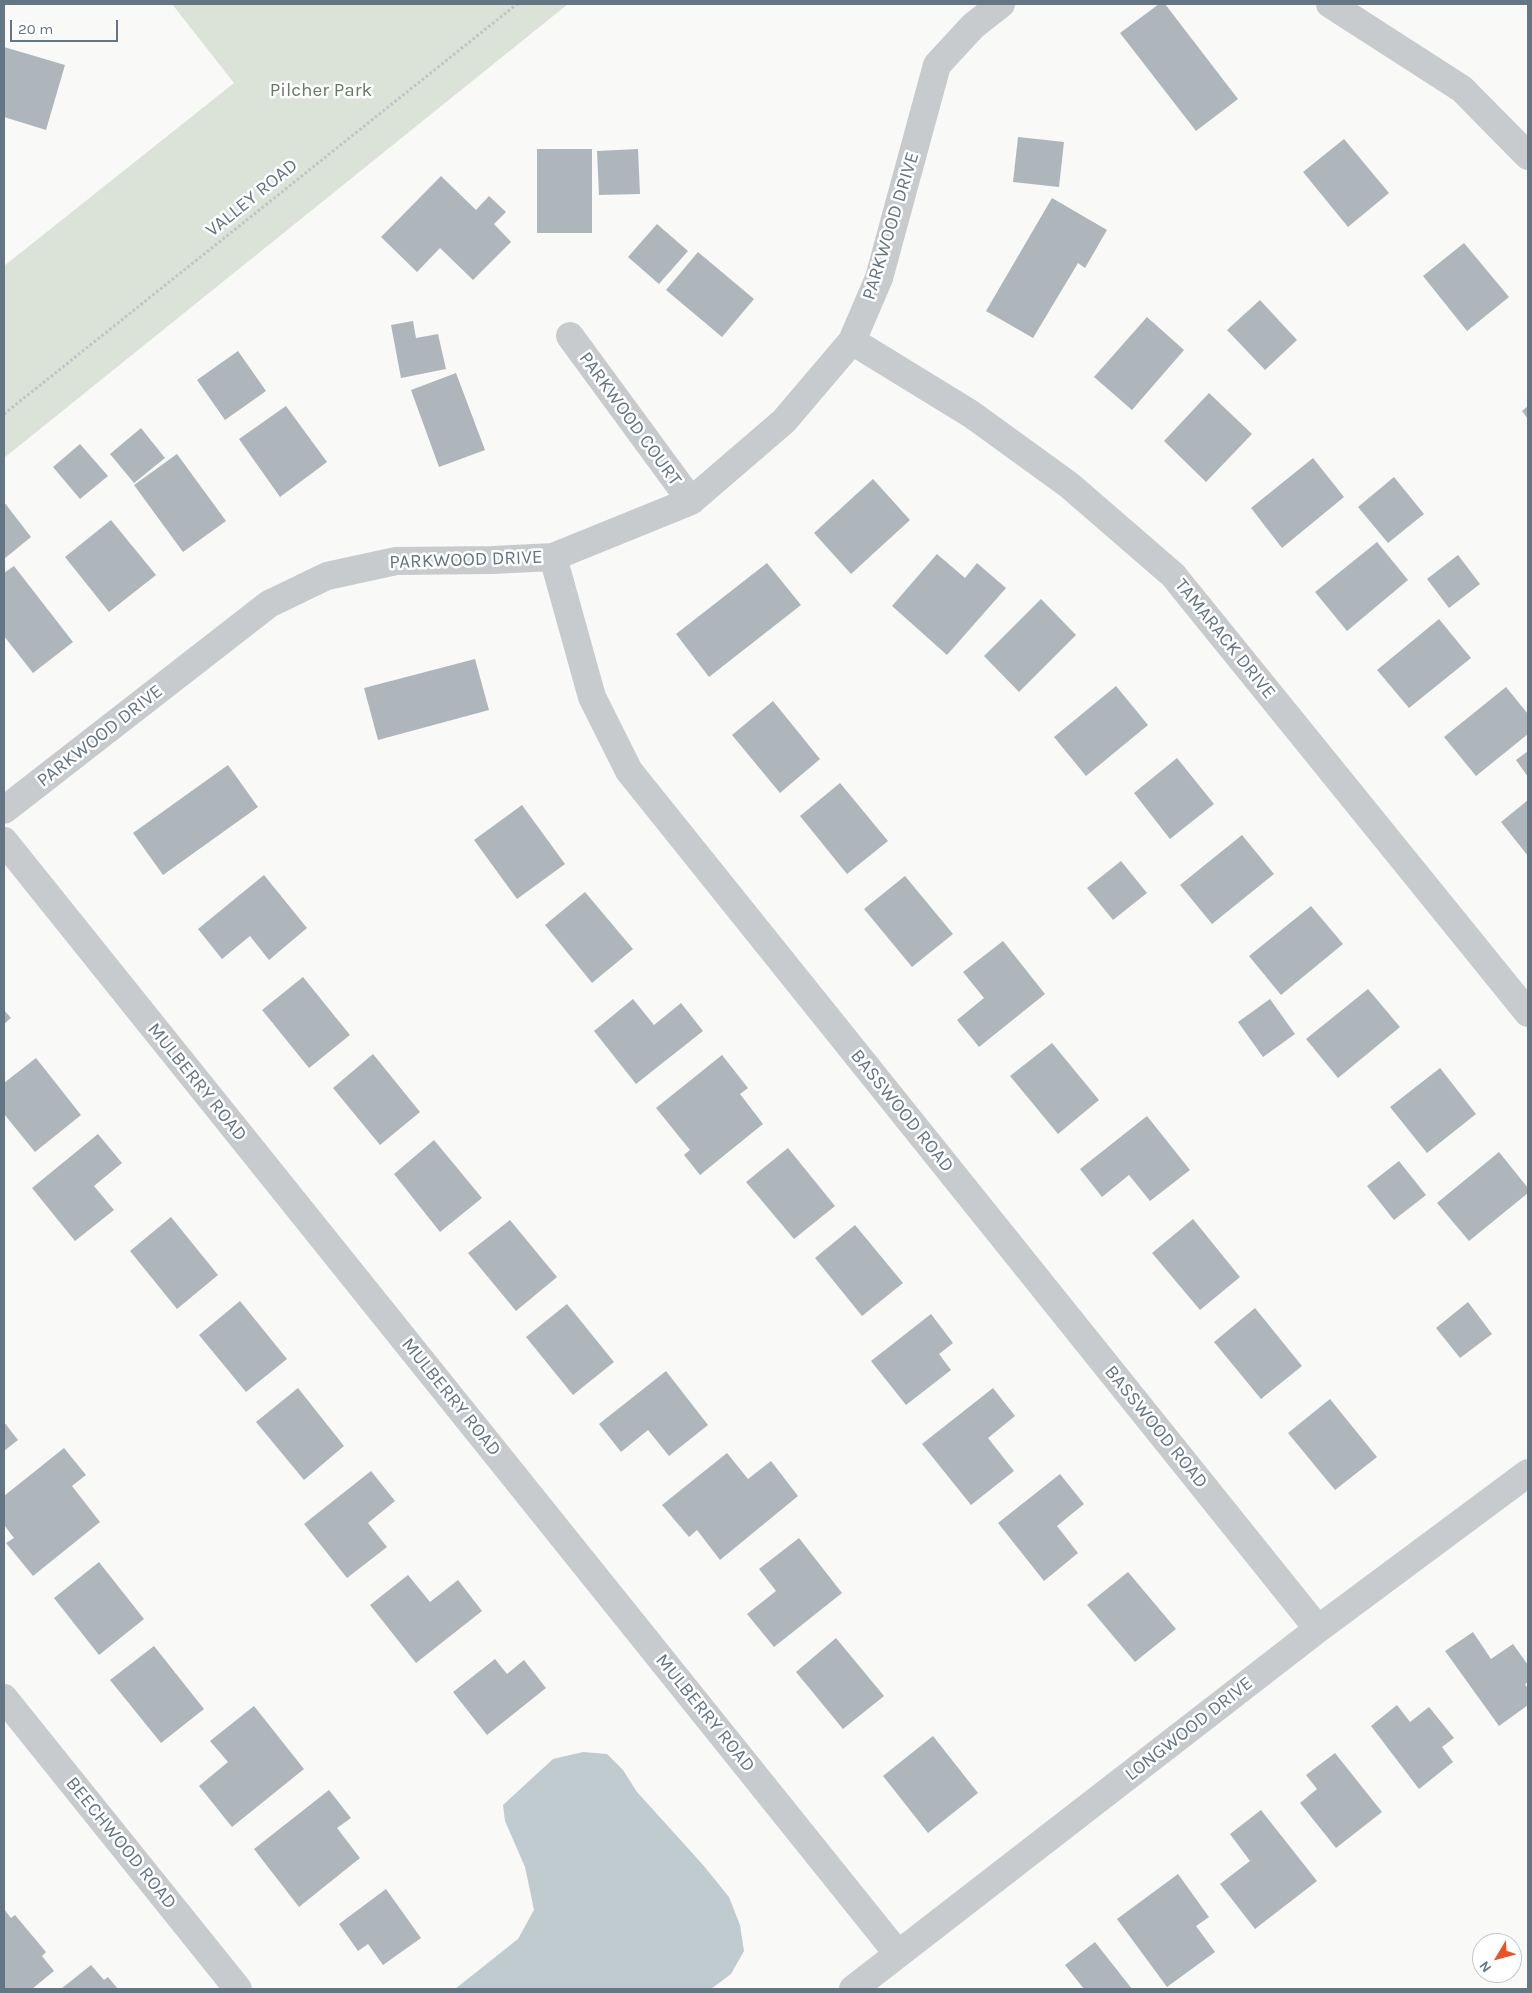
<!DOCTYPE html>
<html>
<head>
<meta charset="utf-8">
<style>
  body { margin:0 }
  #map { position:relative; width:1532px; height:1993px; overflow:hidden; background:#f9f9f7; font-family:Karla,sans-serif }
  canvas { display:block }
  .frame { position:absolute; inset:0; border:5px solid #647583; pointer-events:none }
  .north { position:absolute; left:1472px; top:1933px; width:50px; height:50px; box-sizing:border-box; background:#fff; border:1px solid #c1c8cd; border-radius:50%; rotate:233deg; font-size:14px; font-weight:700; line-height:20px; text-align:center; color:#647583 }
  .north::after { content:''; display:block; margin:auto; width:18px; height:22px; background:#e85428; clip-path:polygon(50% 0,100% 100%,50% 72%,0 100%) }
  .scale { position:absolute; left:10px; top:20px; width:108px; height:22px; box-sizing:border-box; border:2px solid #647583; border-top:0; padding-left:6px; font-size:15px; line-height:18px; white-space:nowrap; color:#647583; -webkit-text-stroke:4px #fff; paint-order:stroke }
</style>
</head>
<body>
<div id="map">
<canvas width="1532" height="1993"></canvas>
<div class="frame"></div>
<div class="north">N</div>
<div class="scale">20 m</div>
</div>
<script>
const context = document.querySelector('canvas').getContext('2d');
context.lineJoin = 'round';
function paint(path, color) {
  context.fillStyle = color;
  context.fill(path, 'evenodd');
}
function shape(rows) {
  const path = new Path2D();
  for (const r of rows) {
    path.moveTo(r[0], r[1]);
    for (let i = 2; i < r.length; i += 2) path.lineTo(r[i], r[i + 1]);
  }
  return path;
}
function stroke(path, color, width, dash) {
  context.strokeStyle = color;
  context.lineWidth = width;
  context.lineCap = dash ? 'butt' : 'round';
  context.setLineDash(dash || []);
  context.stroke(path);
}
function drawText(font, color, halo, rows, align = 'center') {
  context.font = font + ' Karla,sans-serif';
  context.lineWidth = 5;
  context.setLineDash([]);
  context.textBaseline = 'middle';
  context.strokeStyle = halo;
  context.fillStyle = color;
  for (const [text, x, y, turn = 0] of rows) {
    context.save();
    context.translate(x, y);
    context.rotate((+turn || 0) * Math.PI / 180);
    context.textAlign = isNaN(turn) ? turn : align;
    if (halo) context.strokeText(text, 0, 0);
    context.fillText(text, 0, 0);
    context.restore();
  }
}
const green = shape([
  [172,4,568,4,4,458,4,266,234,83]
]);
const water = shape([
  [583,1752,607,1754,623,1770,637,1792,704,1866,729,1897,740,1925,744,1951,731,1974,711,1989,455,1989,518,1939,534,1910,525,1867,505,1821,503,1805,553,1759]
]);
const building = shape([
  [1159,4,1165,4,1238,99,1196,131,1120,33],
  [4,47,65,65,46,130,4,117],
  [1018,137,1064,142,1059,187,1013,182],
  [1344,139,1389,193,1348,227,1303,172],
  [537,149,592,149,592,233,537,233],
  [638,149,640,194,599,195,597,151],
  [441,176,476,210,489,196,506,212,494,224,511,242,473,280,440,248,417,272,381,237],
  [1052,198,1107,230,1085,268,1078,263,1033,338,986,311],
  [657,224,688,251,659,284,628,257],
  [1464,243,1509,297,1467,331,1423,276],
  [698,252,754,299,722,337,666,290],
  [1260,300,1297,340,1265,370,1227,330],
  [1147,317,1184,350,1132,410,1094,377],
  [413,321,416,338,438,334,446,369,401,378,391,325],
  [238,351,266,391,225,420,197,380],
  [456,373,485,450,439,467,411,390],
  [1209,393,1252,434,1206,482,1164,441],
  [286,406,327,462,280,497,239,439],
  [1528,406,1528,419,1522,411],
  [141,428,165,458,134,483,110,454],
  [80,444,108,476,80,499,53,467],
  [177,454,226,521,183,552,134,485],
  [1313,458,1344,497,1282,548,1251,508],
  [1394,477,1424,514,1388,543,1358,507],
  [873,479,910,520,851,574,814,533],
  [4,502,31,537,4,559],
  [111,520,156,575,109,612,65,557],
  [1377,542,1408,580,1347,631,1315,592],
  [937,554,965,578,977,563,1006,588,947,655,892,606],
  [1458,555,1480,584,1449,608,1427,579],
  [767,563,801,605,709,677,676,634],
  [14,566,73,642,33,673,4,636,4,573],
  [1041,599,1076,635,1019,692,984,656],
  [1439,619,1471,658,1409,708,1377,670],
  [475,659,489,710,378,740,364,688],
  [1116,686,1148,725,1086,776,1054,737],
  [1506,687,1528,714,1528,734,1476,776,1444,737],
  [773,701,820,759,780,793,732,735],
  [1528,751,1528,777,1516,760],
  [1177,758,1214,804,1170,839,1134,793],
  [228,765,258,807,163,875,133,833],
  [840,783,888,841,847,874,800,816],
  [1528,800,1528,856,1501,822],
  [522,805,565,864,517,899,474,840],
  [1242,835,1274,874,1212,924,1180,885],
  [1121,861,1147,893,1113,920,1087,888],
  [264,875,307,928,269,960,250,936,222,959,198,929],
  [905,876,953,934,912,967,864,909],
  [585,892,633,949,592,983,545,925],
  [1311,906,1343,944,1281,995,1249,956],
  [1003,941,1045,994,979,1047,957,1020,984,998,963,972],
  [303,977,350,1035,309,1068,262,1010],
  [1368,989,1400,1027,1338,1078,1306,1039],
  [633,999,654,1025,681,1003,703,1031,636,1084,594,1031],
  [1270,999,1295,1034,1263,1057,1238,1022],
  [4,1010,11,1018,4,1024],
  [1052,1043,1099,1100,1058,1134,1010,1076],
  [373,1054,420,1112,380,1145,333,1088],
  [722,1055,748,1088,740,1094,763,1124,700,1175,684,1155,690,1150,656,1108],
  [36,1058,81,1115,35,1152,4,1114,4,1083],
  [1440,1068,1476,1114,1427,1153,1390,1107],
  [1147,1116,1190,1170,1150,1201,1129,1175,1102,1197,1080,1169],
  [98,1134,122,1163,94,1186,114,1210,75,1241,32,1188],
  [434,1140,482,1198,440,1232,394,1174],
  [788,1148,835,1206,794,1239,746,1182],
  [1499,1152,1528,1188,1528,1193,1469,1241,1437,1203],
  [1399,1161,1426,1195,1394,1220,1367,1186],
  [171,1217,218,1275,177,1309,130,1251],
  [1193,1219,1240,1277,1200,1310,1152,1253],
  [510,1220,557,1277,516,1311,468,1253],
  [855,1225,903,1283,862,1316,815,1258],
  [240,1301,287,1359,246,1392,199,1335],
  [1468,1302,1492,1334,1460,1358,1436,1328],
  [567,1304,614,1362,573,1395,526,1337],
  [1255,1308,1302,1366,1261,1399,1214,1342],
  [931,1314,953,1343,939,1354,951,1370,906,1405,871,1361],
  [666,1371,708,1425,669,1456,648,1430,621,1452,599,1424],
  [298,1388,344,1446,304,1480,256,1422],
  [993,1388,1015,1416,988,1438,1014,1471,971,1505,922,1444],
  [1330,1399,1377,1457,1335,1490,1288,1433],
  [4,1422,18,1440,4,1451],
  [64,1448,86,1475,72,1486,100,1522,33,1576,6,1543,14,1538,4,1525,4,1496],
  [727,1453,748,1479,771,1461,798,1496,720,1560,697,1530,689,1537,662,1505],
  [371,1471,395,1501,368,1523,387,1547,347,1578,304,1524],
  [1060,1474,1084,1504,1057,1526,1078,1553,1044,1581,998,1523],
  [799,1538,842,1593,774,1647,747,1614,776,1591,759,1569],
  [99,1562,144,1619,99,1655,54,1598],
  [1128,1572,1176,1629,1135,1662,1087,1605],
  [408,1575,430,1602,458,1580,482,1611,416,1663,370,1605],
  [1473,1632,1491,1659,1513,1644,1528,1665,1528,1682,1525,1684,1528,1689,1528,1705,1499,1726,1445,1651],
  [836,1638,884,1696,843,1729,796,1672],
  [154,1646,204,1709,161,1743,110,1680],
  [495,1659,507,1674,524,1660,546,1688,487,1735,453,1692],
  [1397,1705,1410,1722,1429,1707,1454,1738,1442,1747,1453,1762,1419,1789,1371,1726],
  [254,1706,304,1769,232,1827,199,1786,228,1762,210,1741],
  [933,1736,978,1793,928,1833,883,1776],
  [1335,1753,1382,1812,1336,1848,1300,1803,1317,1789,1306,1775],
  [329,1790,351,1818,337,1828,360,1858,299,1907,254,1849],
  [1261,1810,1317,1881,1255,1929,1220,1884,1250,1861,1230,1834],
  [1178,1874,1209,1917,1196,1926,1215,1952,1167,1987,1117,1919],
  [386,1889,421,1938,383,1965,368,1944,358,1951,339,1924],
  [4,1909,11,1918,15,1915,46,1952,42,1956,54,1971,32,1989,4,1989],
  [1095,1942,1132,1989,1084,1989,1065,1965],
  [91,1965,104,1980,108,1977,118,1989,61,1989]
]);
const path = shape([
  [4,414,517,4]
]);
const minor = shape([
  [1330,4,1462,89,1528,156],
  [570,336,691,501],
  [852,341,971,414,1069,485,1173,575,1528,1013],
  [553,557,592,697,629,771,1318,1629],
  [4,810,269,604,327,576,396,561,492,560,553,557,691,501,784,421,852,341,879,278,937,65,973,26,1001,4],
  [4,841,898,1954],
  [4,1698,238,1989],
  [853,1989,1318,1629,1528,1473]
]);
const parkNames = [
  ["Pilcher Park",321,91]
];
const streetNames = [
  ["VALLEY ROAD",252,198,-39],
  ["PARKWOOD DRIVE",891,226,-73],
  ["PARKWOOD COURT",630,419,54],
  ["PARKWOOD DRIVE",466,560,-2],
  ["TAMARACK DRIVE",1225,639,51],
  ["PARKWOOD DRIVE",100,736,-38],
  ["MULBERRY ROAD",197,1082,51],
  ["BASSWOOD ROAD",902,1111,51],
  ["MULBERRY ROAD",451,1397,51],
  ["BASSWOOD ROAD",1156,1427,51],
  ["MULBERRY ROAD",705,1713,51],
  ["LONGWOOD DRIVE",1189,1729,-38],
  ["BEECHWOOD ROAD",121,1843,51]
];
paint(green, '#dbe2d8');
paint(water, '#c0cbcf');
paint(building, '#aeb6bc');
stroke(path, '#c1c3c5', 3, [2.5, 2.5]);
stroke(minor, '#c7cbce', 28);
drawText('19px', '#677a63', '#fff', parkNames);
drawText('19px', '#647583', '#fff', streetNames);
</script>
</body>
</html>
